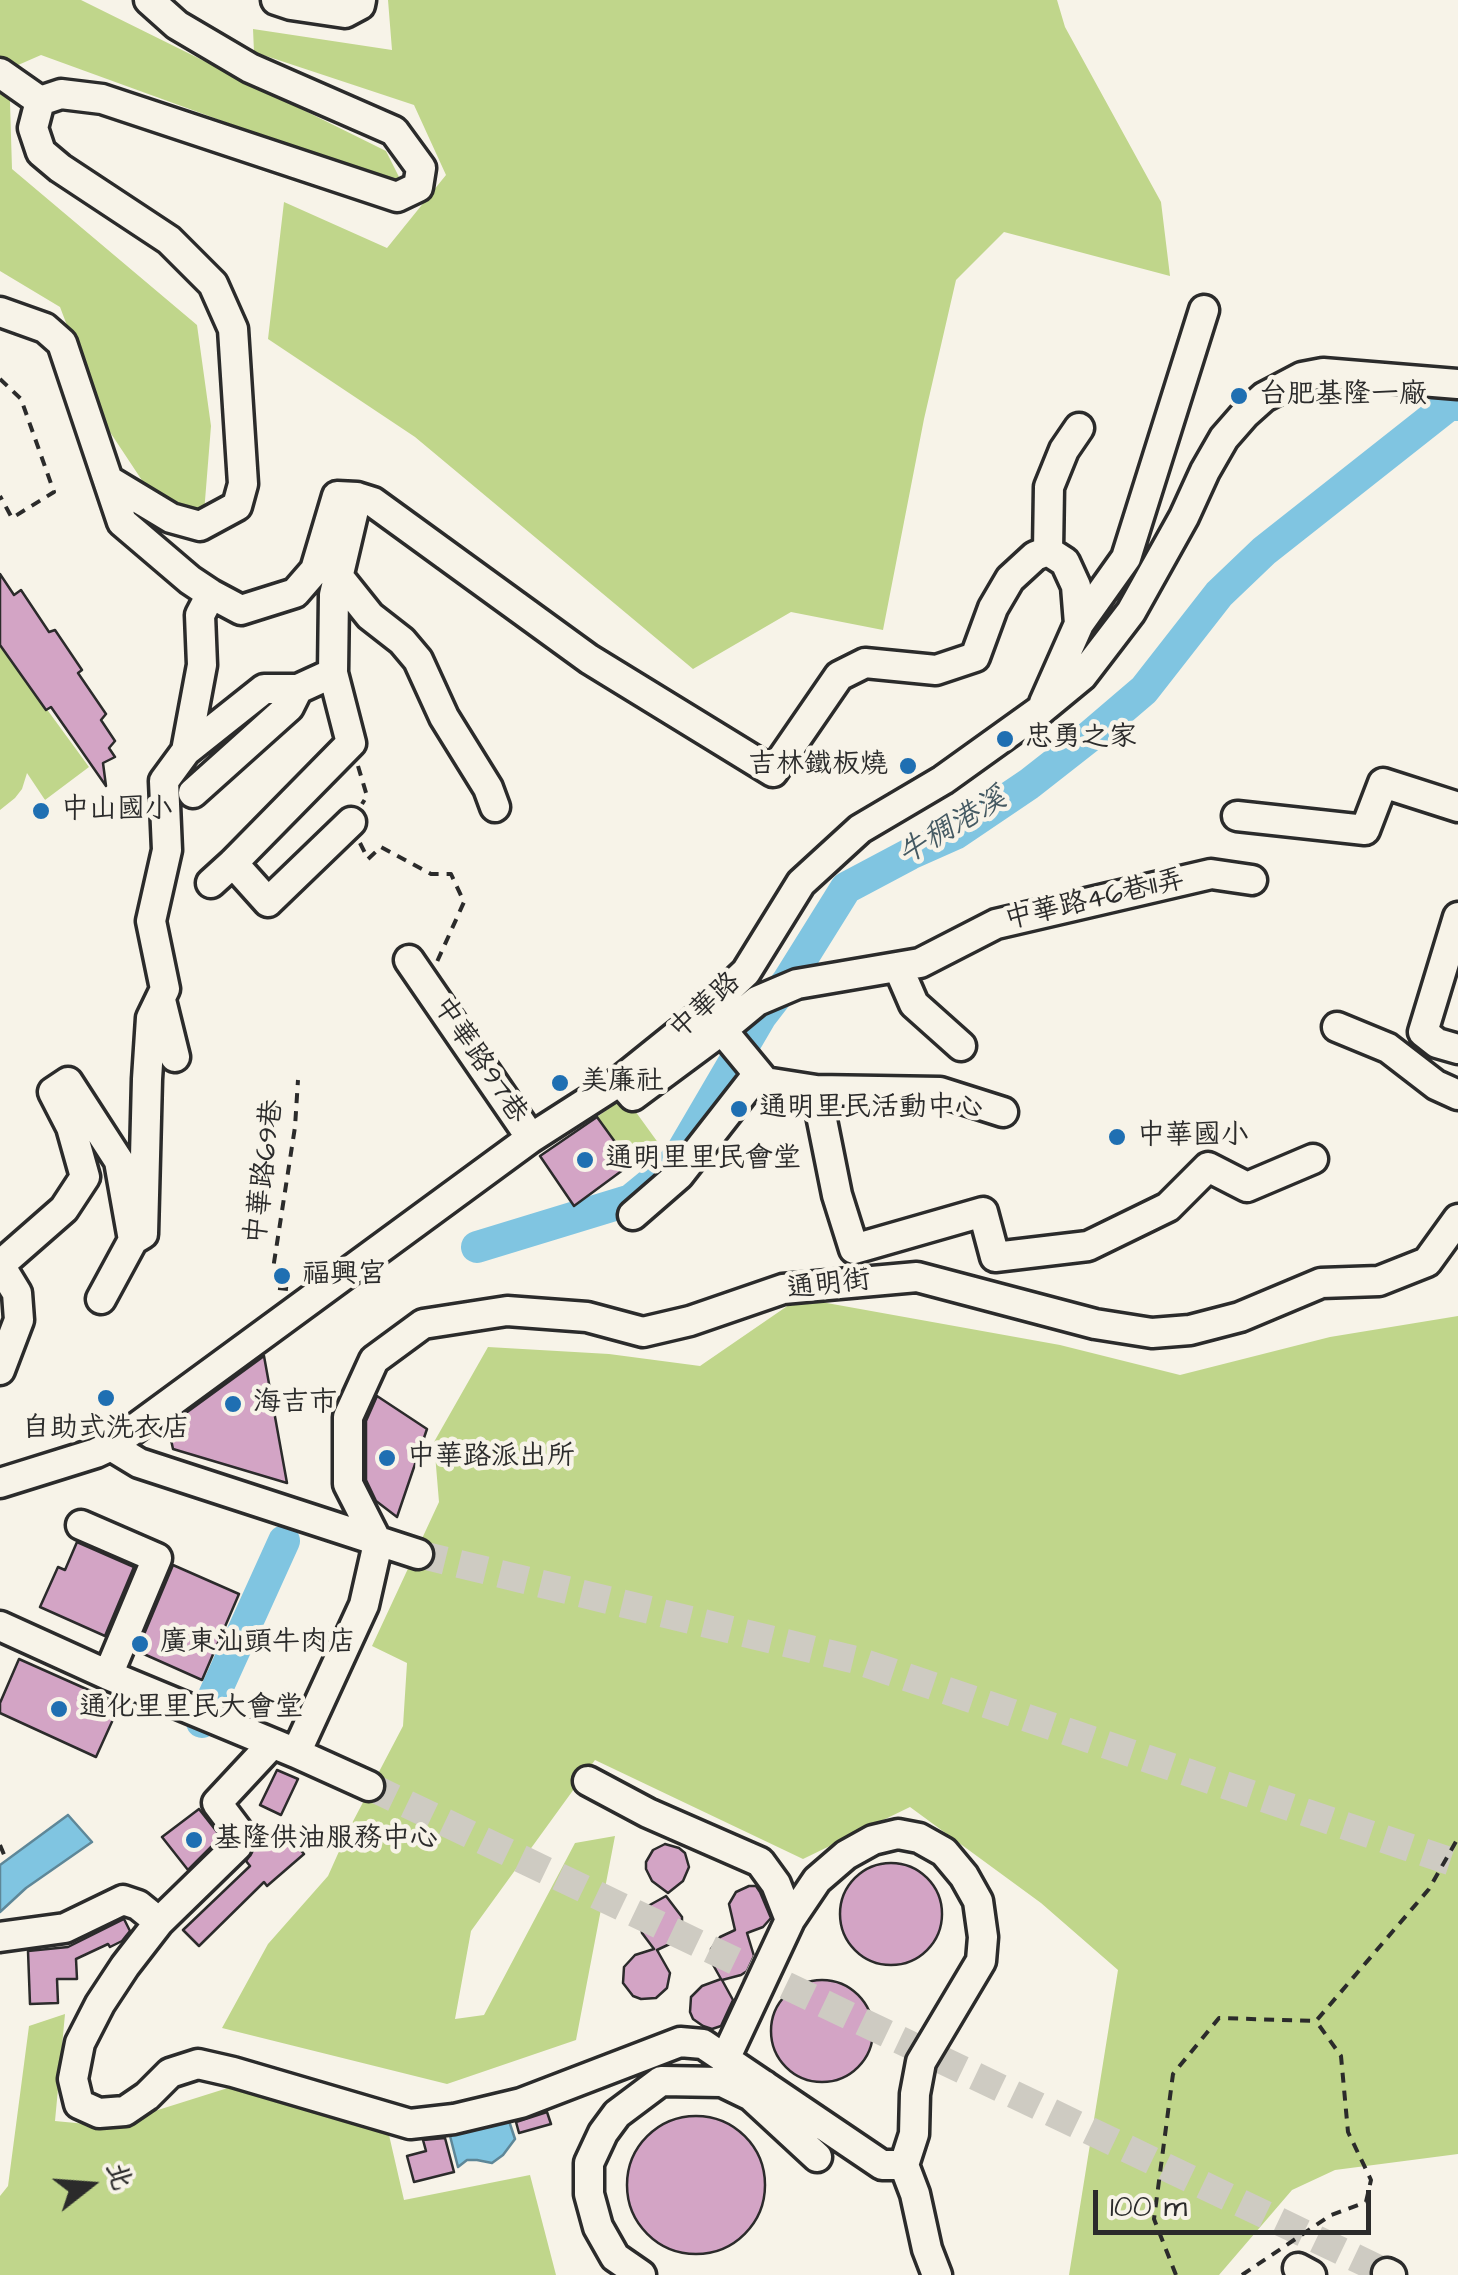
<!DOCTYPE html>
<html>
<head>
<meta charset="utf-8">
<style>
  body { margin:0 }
  #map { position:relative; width:1458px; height:2275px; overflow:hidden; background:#f7f3e8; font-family:"Architects Daughter","LXGW WenKai TC",sans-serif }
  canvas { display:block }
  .north { position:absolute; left:40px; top:2135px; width:100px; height:100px; -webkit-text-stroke:8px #f7f3e8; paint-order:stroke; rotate:73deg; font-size:28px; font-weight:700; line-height:40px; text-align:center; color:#2b2b2b }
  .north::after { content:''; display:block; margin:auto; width:35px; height:45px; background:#2b2b2b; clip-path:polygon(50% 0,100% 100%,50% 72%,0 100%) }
  .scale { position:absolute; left:1093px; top:2190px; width:278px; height:45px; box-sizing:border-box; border:5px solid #2b2b2b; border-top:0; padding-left:12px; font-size:30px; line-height:35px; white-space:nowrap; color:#2b2b2b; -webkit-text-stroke:8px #f7f3e8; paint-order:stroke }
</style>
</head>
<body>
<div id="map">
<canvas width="1458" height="2275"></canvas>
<div class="north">北</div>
<div class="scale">100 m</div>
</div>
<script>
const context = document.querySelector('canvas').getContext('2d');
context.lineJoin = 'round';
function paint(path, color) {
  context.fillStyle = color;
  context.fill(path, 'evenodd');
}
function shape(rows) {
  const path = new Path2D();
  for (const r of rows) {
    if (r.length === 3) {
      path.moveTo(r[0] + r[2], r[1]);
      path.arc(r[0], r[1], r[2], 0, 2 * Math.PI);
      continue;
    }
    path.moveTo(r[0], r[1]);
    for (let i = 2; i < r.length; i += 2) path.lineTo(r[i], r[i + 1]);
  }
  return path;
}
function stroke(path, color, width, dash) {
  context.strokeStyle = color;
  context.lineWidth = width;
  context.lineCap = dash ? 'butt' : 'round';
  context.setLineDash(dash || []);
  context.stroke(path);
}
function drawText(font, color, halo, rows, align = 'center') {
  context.font = font + ' "Architects Daughter","LXGW WenKai TC",sans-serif';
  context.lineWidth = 9;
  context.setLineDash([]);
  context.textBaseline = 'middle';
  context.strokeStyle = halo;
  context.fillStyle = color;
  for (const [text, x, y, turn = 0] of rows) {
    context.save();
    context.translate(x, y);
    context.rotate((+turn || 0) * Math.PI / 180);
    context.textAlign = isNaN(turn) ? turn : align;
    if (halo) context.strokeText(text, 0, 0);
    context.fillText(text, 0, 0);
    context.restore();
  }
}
const green = shape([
  [0,0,81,0,386,151,404,187,41,55,9,69,12,169,197,325,211,426,204,513,153,497,104,423,60,307,0,271],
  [388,0,1057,0,1065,27,1161,202,1170,276,1004,232,956,280,924,419,883,630,791,612,693,669,415,437,268,339,284,202,387,248,446,175,414,105,254,52,253,29,392,50],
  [0,645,89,767,45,800,27,773,22,789,15,798,0,810],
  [625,1097,659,1144,631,1164,597,1117],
  [799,1298,1060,1345,1180,1375,1330,1337,1458,1316,1458,2154,1335,2170,1292,2190,1219,2275,1069,2275,1118,1970,1041,1903,910,1807,803,1859,595,1760,471,1931,455,2019,484,2015,575,1843,615,1836,576,2040,447,2084,222,2028,268,1944,328,1876,349,1829,403,1726,407,1663,372,1646,439,1502,434,1442,488,1347,609,1354,700,1366],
  [65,2014,55,2121,107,2126,231,2087,386,2122,404,2200,530,2175,556,2275,0,2275,0,2196,8,2186,29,2026]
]);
const water = shape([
  [68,1815,92,1842,26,1888,0,1912,0,1865,68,1815],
  [508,2118,515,2139,503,2155,492,2163,477,2160,467,2160,458,2167,449,2132,508,2118]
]);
const river = shape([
  [477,1247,631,1200,653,1182,678,1158,761,1016,788,981,846,888,910,854,955,834,1029,784,1089,737,1144,690,1219,594,1264,551,1449,405,1458,405],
  [202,1722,284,1541]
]);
const building = shape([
  [0,574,14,595,21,590,49,632,55,630,82,670,78,673,106,714,101,720,115,741,109,748,115,757,103,763,106,786,51,707,46,710,0,645,0,574],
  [597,1117,631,1164,574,1206,540,1156,597,1117],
  [264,1356,287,1483,173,1449,168,1426,264,1356],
  [377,1396,427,1429,397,1517,376,1501,366,1480,366,1421,377,1396],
  [77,1542,134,1567,105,1636,40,1607,58,1567,65,1570,77,1542],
  [173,1565,239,1594,202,1680,137,1651,173,1565],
  [19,1659,120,1704,96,1757,0,1713,0,1703,19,1659],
  [277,1770,298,1779,281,1815,260,1805,277,1770],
  [199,1809,221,1837,188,1870,162,1837,199,1809],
  [279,1825,304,1854,267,1886,264,1882,199,1946,183,1930,250,1866,246,1861,256,1845,279,1825],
  [665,1844,679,1848,685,1853,689,1867,683,1881,668,1893,652,1881,646,1869,646,1862,653,1850,665,1844],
  [891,1914,51],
  [749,1886,756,1886,760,1892,771,1918,763,1927,747,1933,754,1956,747,1971,741,1975,722,1980,733,2000,721,2026,712,2029,703,2026,693,2019,690,2012,691,1997,702,1986,721,1979,712,1963,711,1949,720,1937,735,1930,729,1904,736,1892,749,1886],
  [666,1896,682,1917,682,1931,674,1942,657,1950,670,1973,667,1988,656,1998,641,1999,633,1996,623,1983,624,1967,635,1955,654,1949,642,1933,640,1919,648,1906,666,1896],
  [124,1919,130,1931,122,1941,110,1947,108,1944,76,1959,77,1979,57,1979,58,2003,30,2004,28,1951,68,1947,124,1919],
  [822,2031,51],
  [547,2112,551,2124,519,2133,516,2122,547,2112],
  [696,2185,69],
  [445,2138,454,2172,414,2182,407,2156,426,2151,423,2140,445,2138]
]);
const minorTunnel = shape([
  [418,1554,856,1660,1458,1864],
  [369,1786,1387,2273]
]);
const path = shape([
  [0,379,21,399,54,492,12,518,0,496],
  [358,766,367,796,362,804],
  [360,843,368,859,381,847,431,874,451,874,464,902,436,964],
  [288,1289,277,1288,273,1269,295,1127,298,1080],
  [0,1845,5,1857],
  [1176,2275,1154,2219,1173,2074,1219,2018,1316,2021,1429,1889,1458,1838],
  [1242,2275,1331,2215,1366,2202,1371,2180,1348,2132,1341,2056,1316,2021]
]);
const minor = shape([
  [276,0,291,5,345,13,360,5,361,0],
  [0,73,40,101],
  [0,312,45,328,62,343,122,522,190,580,211,594,241,610,295,593,315,570,337,496,357,497,373,502,589,659,773,772,839,676,865,663,936,670,975,657,993,608,1010,579,1035,556,1048,551,1065,562,1076,586,1079,624,1044,703],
  [108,480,171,518,200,526,237,506,243,484,233,329,213,284,169,240,60,168,41,152,33,128,40,101,61,94,102,99,397,197,418,187,421,168,394,131,250,68,177,25,149,0],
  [1048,551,1049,487,1064,450,1079,428],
  [338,576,370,616,402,641,418,660,444,717,488,788,495,807],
  [1079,624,1126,558,1204,310],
  [186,751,264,689,298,689],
  [193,793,289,707,298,689,333,673],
  [1237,816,1365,830,1383,783,1458,807],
  [233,863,268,902,351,822],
  [211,883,233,863,351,743,333,673,334,595,357,497],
  [1458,917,1423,1032,1437,1043,1458,1049],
  [409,960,531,1138],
  [898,967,914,1004,961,1046],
  [161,1000,175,1057],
  [1337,1027,1388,1048,1436,1085,1458,1095],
  [722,1030,757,1001,797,984,920,963,996,924,1211,874,1252,880],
  [620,1081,633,1096,722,1030,765,1082,816,1090,940,1092,1003,1112],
  [816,1090,837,1195,854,1249,983,1212,995,1257,1088,1246,1168,1207,1208,1167,1247,1187,1313,1159],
  [633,1215,679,1175,757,1075],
  [133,1240,143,1234,147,1079,151,1018,165,989,151,921,167,850,164,781,186,751,202,665,200,615,211,594],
  [0,1265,64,1209,85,1177,71,1127,53,1092,68,1082,119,1161,133,1240,101,1299],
  [0,1265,17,1293,19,1320,0,1370],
  [111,1446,139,1463,418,1554],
  [0,1483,96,1453,111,1446,531,1138,620,1081,692,1023,746,972,801,883,860,829,943,780,1042,709,1082,676,1131,612,1184,517,1205,471,1224,438,1245,414,1264,397,1302,377,1323,373,1458,384],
  [81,1525,157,1558,108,1675],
  [378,1543,348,1484,348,1417,374,1360,423,1324,507,1311,587,1317,643,1332,690,1321,783,1289,917,1277,1095,1324,1152,1333,1190,1330,1240,1317,1321,1283,1379,1281,1427,1262,1458,1219],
  [0,1626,108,1675,296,1753,369,1786],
  [271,1745,217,1803,238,1831,240,1838,237,1846,159,1922,125,1966,100,2004,80,2043,73,2079,79,2104,99,2113,125,2111,147,2096,170,2073,198,2064,233,2072,410,2124,454,2119,521,2103,680,2042,703,2044,882,2165,904,2165,914,2134,915,2094,921,2062,981,1961,983,1937,978,1901,964,1876,944,1852,919,1838,898,1834,873,1840,846,1855,817,1880,790,1920,725,2059],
  [296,1753,364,1605,378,1543],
  [588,1781,648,1813,760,1862,776,1884,790,1920],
  [0,1937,65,1928,123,1900,138,1905,159,1922],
  [751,2096,817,2157],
  [904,2165,915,2194,927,2249,937,2275],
  [1298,2268,1311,2275],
  [1387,2273,1391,2275],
  [641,2275,615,2257,598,2227,589,2194,589,2163,603,2133,617,2114,661,2081,722,2082,751,2096,764,2085]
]);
const markers = [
  [1239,396,10,"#1f6fb2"],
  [1005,739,10,"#1f6fb2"],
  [908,766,10,"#1f6fb2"],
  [41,811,10,"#1f6fb2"],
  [560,1083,10,"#1f6fb2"],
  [739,1109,10,"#1f6fb2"],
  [1117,1137,10,"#1f6fb2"],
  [585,1160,10,"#1f6fb2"],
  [282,1276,10,"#1f6fb2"],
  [106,1398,10,"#1f6fb2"],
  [233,1404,10,"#1f6fb2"],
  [387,1458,10,"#1f6fb2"],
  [140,1644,10,"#1f6fb2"],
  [59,1709,10,"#1f6fb2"],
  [194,1840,10,"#1f6fb2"]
];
const poiNames = [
  ["台肥基隆一廠",1259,396],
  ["忠勇之家",1025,739],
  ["吉林鐵板燒",888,766,"right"],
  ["中山國小",61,811],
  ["美廉社",580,1083],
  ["通明里民活動中心",759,1109],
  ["中華國小",1137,1137],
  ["通明里里民會堂",605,1160],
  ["福興宮",302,1276],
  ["海吉市",253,1404],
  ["自助式洗衣店",106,1430,"center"],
  ["中華路派出所",407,1458],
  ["廣東汕頭牛肉店",160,1644],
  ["通化里里民大會堂",79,1709],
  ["基隆供油服務中心",214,1840]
];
const streetNames = [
  ["中華路46巷11弄",1095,901,-13],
  ["中華路",706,1007,-42],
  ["中華路97巷",479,1061,56],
  ["中華路69巷",266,1172,-83],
  ["通明街",829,1286,-7]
];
const waterNames = [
  ["牛稠港溪",953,828,-31]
];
paint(green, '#c0d68b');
paint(water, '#80c5e1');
stroke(water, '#5e8798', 2.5);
stroke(river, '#80c5e1', 32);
paint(building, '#d3a4c5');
stroke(building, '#2b2b2b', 2.5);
stroke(minorTunnel, '#cecbc2', 28, [28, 14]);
stroke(minor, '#2b2b2b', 35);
stroke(path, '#2b2b2b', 4, [10, 8]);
stroke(minor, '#f7f3e8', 28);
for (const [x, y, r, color] of markers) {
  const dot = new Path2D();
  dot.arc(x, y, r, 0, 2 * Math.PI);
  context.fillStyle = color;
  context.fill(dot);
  stroke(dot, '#f7f3e8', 4);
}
drawText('28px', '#2b2b2b', '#f7f3e8', poiNames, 'left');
drawText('28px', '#2b2b2b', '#f7f3e8', streetNames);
drawText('italic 30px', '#445962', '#f7f3e8', waterNames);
</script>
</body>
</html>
